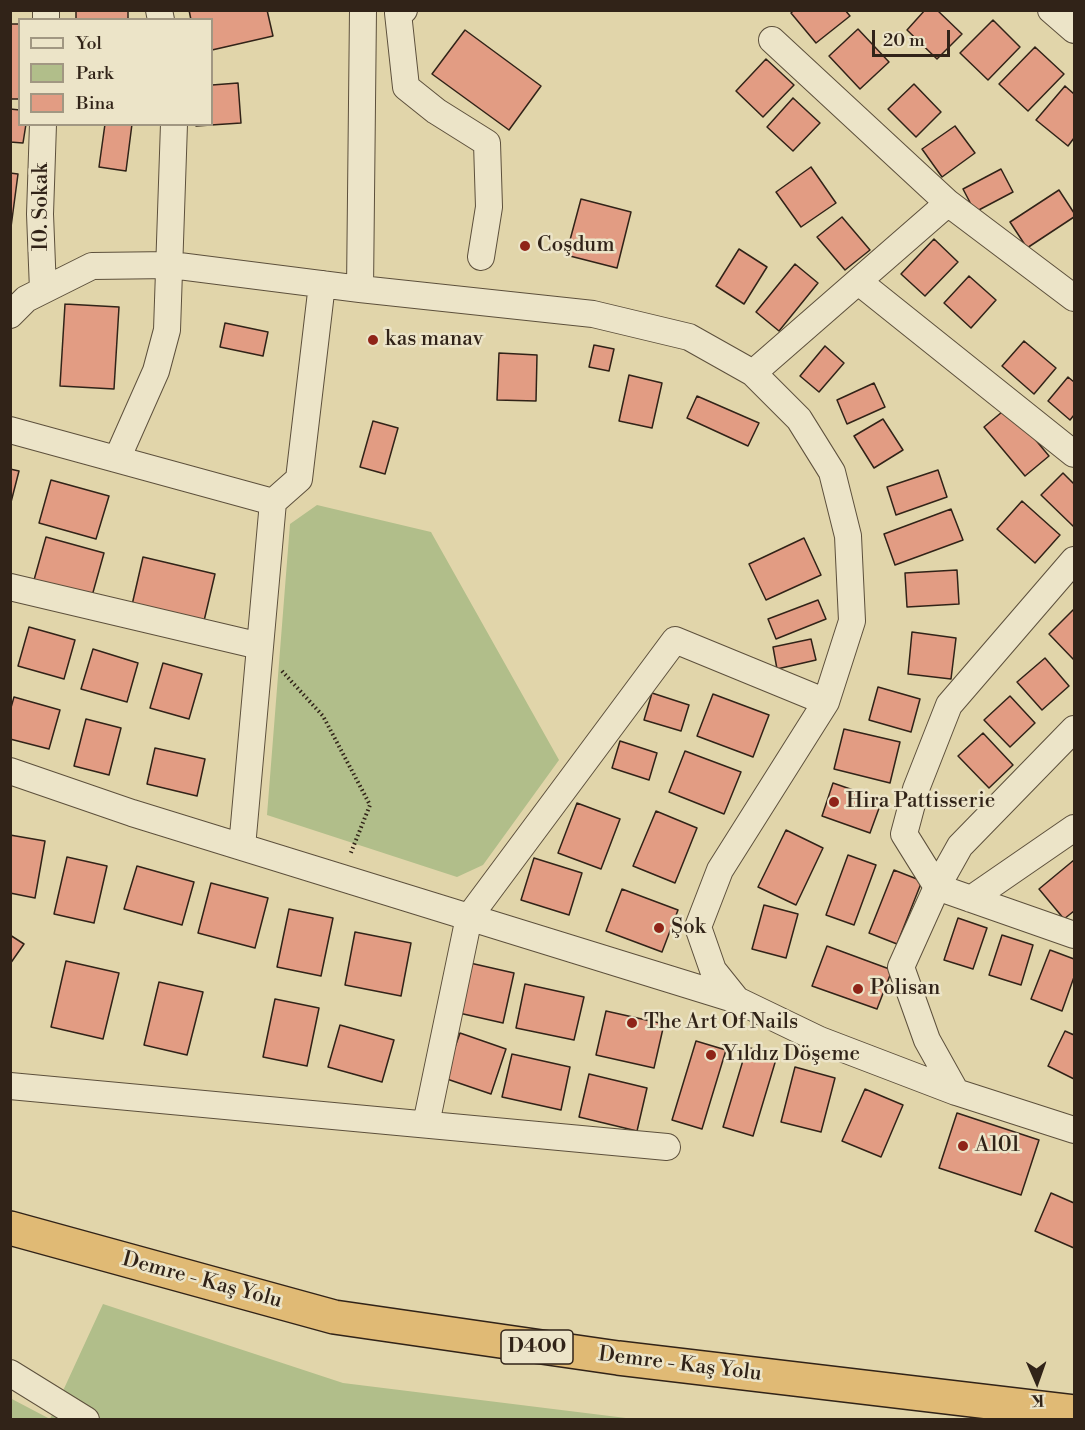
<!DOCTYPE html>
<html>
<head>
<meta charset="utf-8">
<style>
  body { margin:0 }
  #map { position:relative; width:1085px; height:1430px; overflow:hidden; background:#e1d5aa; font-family:"Libre Bodoni",serif }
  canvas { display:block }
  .frame { position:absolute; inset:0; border:12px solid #312318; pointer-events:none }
  .legend { position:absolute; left:18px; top:18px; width:195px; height:108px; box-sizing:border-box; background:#ece4c8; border:2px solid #a19782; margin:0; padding:8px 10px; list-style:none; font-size:18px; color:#312318 }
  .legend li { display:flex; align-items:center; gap:12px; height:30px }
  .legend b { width:30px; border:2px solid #a19782 }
  .north { position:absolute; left:1007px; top:1352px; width:60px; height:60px; -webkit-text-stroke:4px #ece4c8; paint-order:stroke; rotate:178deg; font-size:16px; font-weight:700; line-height:24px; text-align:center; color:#312318 }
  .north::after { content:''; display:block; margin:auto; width:21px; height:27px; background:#312318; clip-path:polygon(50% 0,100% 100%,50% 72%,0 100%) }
  .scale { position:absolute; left:872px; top:30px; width:78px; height:27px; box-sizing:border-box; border:3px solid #312318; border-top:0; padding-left:8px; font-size:18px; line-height:21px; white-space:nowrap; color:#312318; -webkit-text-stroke:4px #ece4c8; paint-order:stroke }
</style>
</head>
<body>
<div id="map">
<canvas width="1085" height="1430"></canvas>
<div class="frame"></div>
<ul class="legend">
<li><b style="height:8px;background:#ece4c8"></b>Yol</li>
<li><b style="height:16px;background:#b1be8a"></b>Park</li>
<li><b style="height:16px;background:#e29c83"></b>Bina</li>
</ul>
<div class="north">K</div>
<div class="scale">20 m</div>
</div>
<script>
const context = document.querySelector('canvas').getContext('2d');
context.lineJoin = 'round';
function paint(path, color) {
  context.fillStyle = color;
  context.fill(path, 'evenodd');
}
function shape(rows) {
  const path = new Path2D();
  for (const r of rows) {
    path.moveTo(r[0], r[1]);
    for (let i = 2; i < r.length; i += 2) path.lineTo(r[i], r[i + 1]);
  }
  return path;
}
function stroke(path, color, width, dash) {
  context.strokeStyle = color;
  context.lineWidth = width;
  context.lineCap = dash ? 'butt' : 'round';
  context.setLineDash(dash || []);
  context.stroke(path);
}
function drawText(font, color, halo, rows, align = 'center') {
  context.font = font + ' "Libre Bodoni",serif';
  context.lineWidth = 5;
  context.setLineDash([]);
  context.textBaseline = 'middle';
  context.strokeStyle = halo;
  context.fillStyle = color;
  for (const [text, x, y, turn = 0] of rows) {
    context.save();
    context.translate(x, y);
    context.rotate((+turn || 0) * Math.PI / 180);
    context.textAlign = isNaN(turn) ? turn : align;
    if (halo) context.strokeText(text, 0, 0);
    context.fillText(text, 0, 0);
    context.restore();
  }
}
const green = shape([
  [317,505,431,532,559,760,483,865,457,877,267,815,290,524],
  [103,1304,343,1383,634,1419,11,1420,10,1398,50,1419]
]);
const building = shape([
  [76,10,128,10,128,20,76,20,76,10],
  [189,10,267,10,273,36,212,50,212,20,191,20,189,10],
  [794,10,845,10,850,16,816,43,791,13,794,10],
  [925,10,937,10,962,34,937,59,907,30,925,10],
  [993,20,1020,47,988,80,960,53,993,20],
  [10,24,20,24,20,99,10,99,10,24],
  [858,29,889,62,860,89,829,56,858,29],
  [465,30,541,86,509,130,432,74,465,30],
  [1035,47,1064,74,1028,111,999,84,1035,47],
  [766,59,794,85,763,117,736,91,766,59],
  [238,83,241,123,196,126,196,124,212,124,212,85,238,83],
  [914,84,941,112,916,137,888,109,914,84],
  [1065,86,1074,94,1074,138,1068,146,1036,120,1065,86],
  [793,98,820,123,793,151,767,127,793,98],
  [10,109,20,110,20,124,26,124,23,143,10,142,10,109],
  [105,124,132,124,126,171,99,167,105,124],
  [955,126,975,153,942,177,922,149,955,126],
  [811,167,836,203,801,227,776,192,811,167],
  [1001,169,1013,192,975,212,963,189,1001,169],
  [10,173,18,174,11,227,10,227,10,173],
  [1059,190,1074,213,1074,217,1027,248,1010,222,1059,190],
  [581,199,631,212,617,268,566,255,581,199],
  [842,217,870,250,845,270,817,237,842,217],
  [934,239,958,262,925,296,901,274,934,239],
  [739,249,767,267,744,304,716,286,739,249],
  [795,264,818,283,779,331,756,312,795,264],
  [969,276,996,300,971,328,944,303,969,276],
  [65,304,119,307,114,389,60,386,65,304],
  [225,323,268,332,263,356,220,347,225,323],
  [1024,341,1056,368,1034,394,1002,366,1024,341],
  [594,345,614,349,609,371,589,367,594,345],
  [825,346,844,363,819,392,800,376,825,346],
  [499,353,537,355,536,401,497,400,499,353],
  [629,375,662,383,652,428,619,421,629,375],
  [1068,377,1074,382,1074,415,1070,420,1048,401,1068,377],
  [874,383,885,407,847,424,837,400,874,383],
  [697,396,759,423,748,446,687,418,697,396],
  [1008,407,1049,456,1025,476,984,427,1008,407],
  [883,419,903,450,874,468,854,436,883,419],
  [373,421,398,428,385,474,360,467,373,421],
  [10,469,19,471,10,506,10,469],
  [938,470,947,497,896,515,887,487,938,470],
  [1063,473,1074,484,1074,527,1041,495,1063,473],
  [51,480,109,496,96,539,39,523,51,480],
  [1022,501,1060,535,1035,563,997,529,1022,501],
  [951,509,963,540,895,565,884,534,951,509],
  [46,537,104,553,92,596,34,580,46,537],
  [804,538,821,575,766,600,749,564,804,538],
  [143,557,215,574,204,621,132,605,143,557],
  [957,570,959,604,907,607,905,573,957,570],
  [818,600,826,619,776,639,768,619,818,600],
  [1074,609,1074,660,1049,634,1074,609],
  [29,627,75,640,64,679,18,666,29,627],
  [912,632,956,638,951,679,908,674,912,632],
  [811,639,816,660,777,669,773,647,811,639],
  [93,649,138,663,127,702,81,689,93,649],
  [1045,658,1069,686,1042,710,1017,682,1045,658],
  [163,663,202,674,189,719,150,708,163,663],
  [878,687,920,699,911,732,869,720,878,687],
  [652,693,689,705,681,731,644,720,652,693],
  [713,694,769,715,753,757,697,736,713,694],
  [1010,696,1035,723,1010,747,984,720,1010,696],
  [14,697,60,710,49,749,10,739,10,711,14,697],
  [86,719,121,728,109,775,74,766,86,719],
  [844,729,900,742,890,783,834,769,844,729],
  [983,733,1013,765,989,788,958,756,983,733],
  [620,741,657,753,649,780,612,768,620,741],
  [155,748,205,759,197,796,147,784,155,748],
  [685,751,741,772,724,814,669,792,685,751],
  [833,783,882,800,870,833,822,816,833,783],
  [577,803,620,819,601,869,558,853,577,803],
  [656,811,697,828,675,883,633,866,656,811],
  [786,830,823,848,796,905,758,887,786,830],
  [10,835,45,841,35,898,10,893,10,835],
  [848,855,876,865,854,925,826,915,848,855],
  [67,857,107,866,94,923,54,914,67,857],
  [534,858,582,873,569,915,521,900,534,858],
  [1074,860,1074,911,1064,919,1039,889,1074,860],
  [137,866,194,882,182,925,124,909,137,866],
  [894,870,922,881,897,944,869,933,894,870],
  [211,883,268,898,255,948,198,933,211,883],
  [622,889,678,910,662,952,606,931,622,889],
  [764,905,798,914,786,958,752,949,764,905],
  [289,909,333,918,321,976,277,967,289,909],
  [958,918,987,928,973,969,944,960,958,918],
  [355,932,411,943,401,996,345,985,355,932],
  [10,935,24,944,10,964,10,935],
  [1002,935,1033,945,1021,985,989,975,1002,935],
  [827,946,892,970,877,1009,812,986,827,946],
  [1050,950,1074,959,1074,977,1062,1011,1031,999,1050,950],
  [66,961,119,973,103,1039,51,1027,66,961],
  [470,963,514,973,503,1023,459,1013,470,963],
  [159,982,203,992,187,1055,144,1045,159,982],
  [525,984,584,997,574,1040,516,1028,525,984],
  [275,999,319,1008,307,1066,263,1057,275,999],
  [606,1011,664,1024,654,1068,596,1055,606,1011],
  [340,1025,394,1040,382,1082,328,1067,340,1025],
  [1065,1031,1074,1035,1074,1079,1048,1066,1065,1031],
  [460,1033,506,1049,491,1094,444,1078,460,1033],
  [696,1041,726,1050,702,1129,672,1120,696,1041],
  [747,1047,777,1056,753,1136,723,1127,747,1047],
  [512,1054,570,1067,561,1110,502,1097,512,1054],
  [795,1067,835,1078,821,1132,781,1122,795,1067],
  [589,1074,647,1088,637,1131,579,1117,589,1074],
  [865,1089,903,1105,881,1157,842,1141,865,1089],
  [957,1113,1039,1140,1021,1195,939,1168,957,1113],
  [1051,1193,1074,1203,1074,1248,1035,1231,1051,1193]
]);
const path = shape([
  [282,671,323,716,370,805,350,855]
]);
const minor = shape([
  [46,10,46,20],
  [159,10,161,20],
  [404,10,398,13,406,87,436,111,487,143,489,207,481,257],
  [1051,10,1074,30],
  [772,40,948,203,1074,298],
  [43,124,40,214,43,290],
  [859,282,1074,454],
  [360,289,363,10],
  [10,315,26,299,92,266,171,265,360,289,593,314,689,337,753,373,799,419,832,472,848,536,852,621,826,702,720,870,698,927,713,970,737,1000,820,1040,956,1092,1074,1130],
  [753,373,948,203],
  [10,430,273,502,242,847],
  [117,459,156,371,167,330,174,124],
  [273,502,299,479,322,284],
  [1074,560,949,705,916,789,904,834,937,887,1074,935],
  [10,587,260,646],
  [10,771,132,813,737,1000],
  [971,899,1074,828],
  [10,1086,667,1147],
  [956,1092,927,1040,901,967,937,887,960,846,1074,729],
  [426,1124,469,917,675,640,826,702],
  [10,1373,86,1420]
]);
const highway = shape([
  [10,1228,334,1317,618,1358,1074,1412]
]);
const markers = [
  [525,246,6,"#8f2418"],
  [373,340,6,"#8f2418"],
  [834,802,6,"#8f2418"],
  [659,928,6,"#8f2418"],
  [858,989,6,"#8f2418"],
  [632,1023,6,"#8f2418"],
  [711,1055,6,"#8f2418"],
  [963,1146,6,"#8f2418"]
];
const shields = [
  [537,1347,72]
];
const shieldNames = [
  ["D400",537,1347]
];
const streetNames = [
  ["10. Sokak",42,207,-90],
  ["Demre - Kaş Yolu",202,1281,15],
  ["Demre - Kaş Yolu",680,1365,7]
];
const poiNames = [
  ["Coşdum",537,246],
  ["kas manav",385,340],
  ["Hira Pattisserie",846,802],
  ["Şok",671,928],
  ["Polisan",870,989],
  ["The Art Of Nails",644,1023],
  ["Yıldız Döşeme",723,1055],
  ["A101",975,1146]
];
paint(green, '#b1be8a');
paint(building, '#e29c83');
stroke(building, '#312318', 1.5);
stroke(minor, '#5d503c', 28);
stroke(highway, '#312318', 36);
stroke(path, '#312318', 4, [1.5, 3]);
stroke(minor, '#ece4c8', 26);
stroke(highway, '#e0ba75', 33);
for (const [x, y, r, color] of markers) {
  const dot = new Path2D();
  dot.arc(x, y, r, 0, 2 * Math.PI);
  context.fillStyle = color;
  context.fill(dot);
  stroke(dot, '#ece4c8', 2);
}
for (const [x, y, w] of shields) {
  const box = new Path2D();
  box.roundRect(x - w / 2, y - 17, w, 34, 4.5);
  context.fillStyle = '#ece4c8';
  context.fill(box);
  stroke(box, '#312318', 1.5);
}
drawText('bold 20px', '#312318', null, shieldNames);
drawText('21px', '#312318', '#ece4c8', streetNames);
drawText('21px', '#312318', '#ece4c8', poiNames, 'left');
</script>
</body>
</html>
